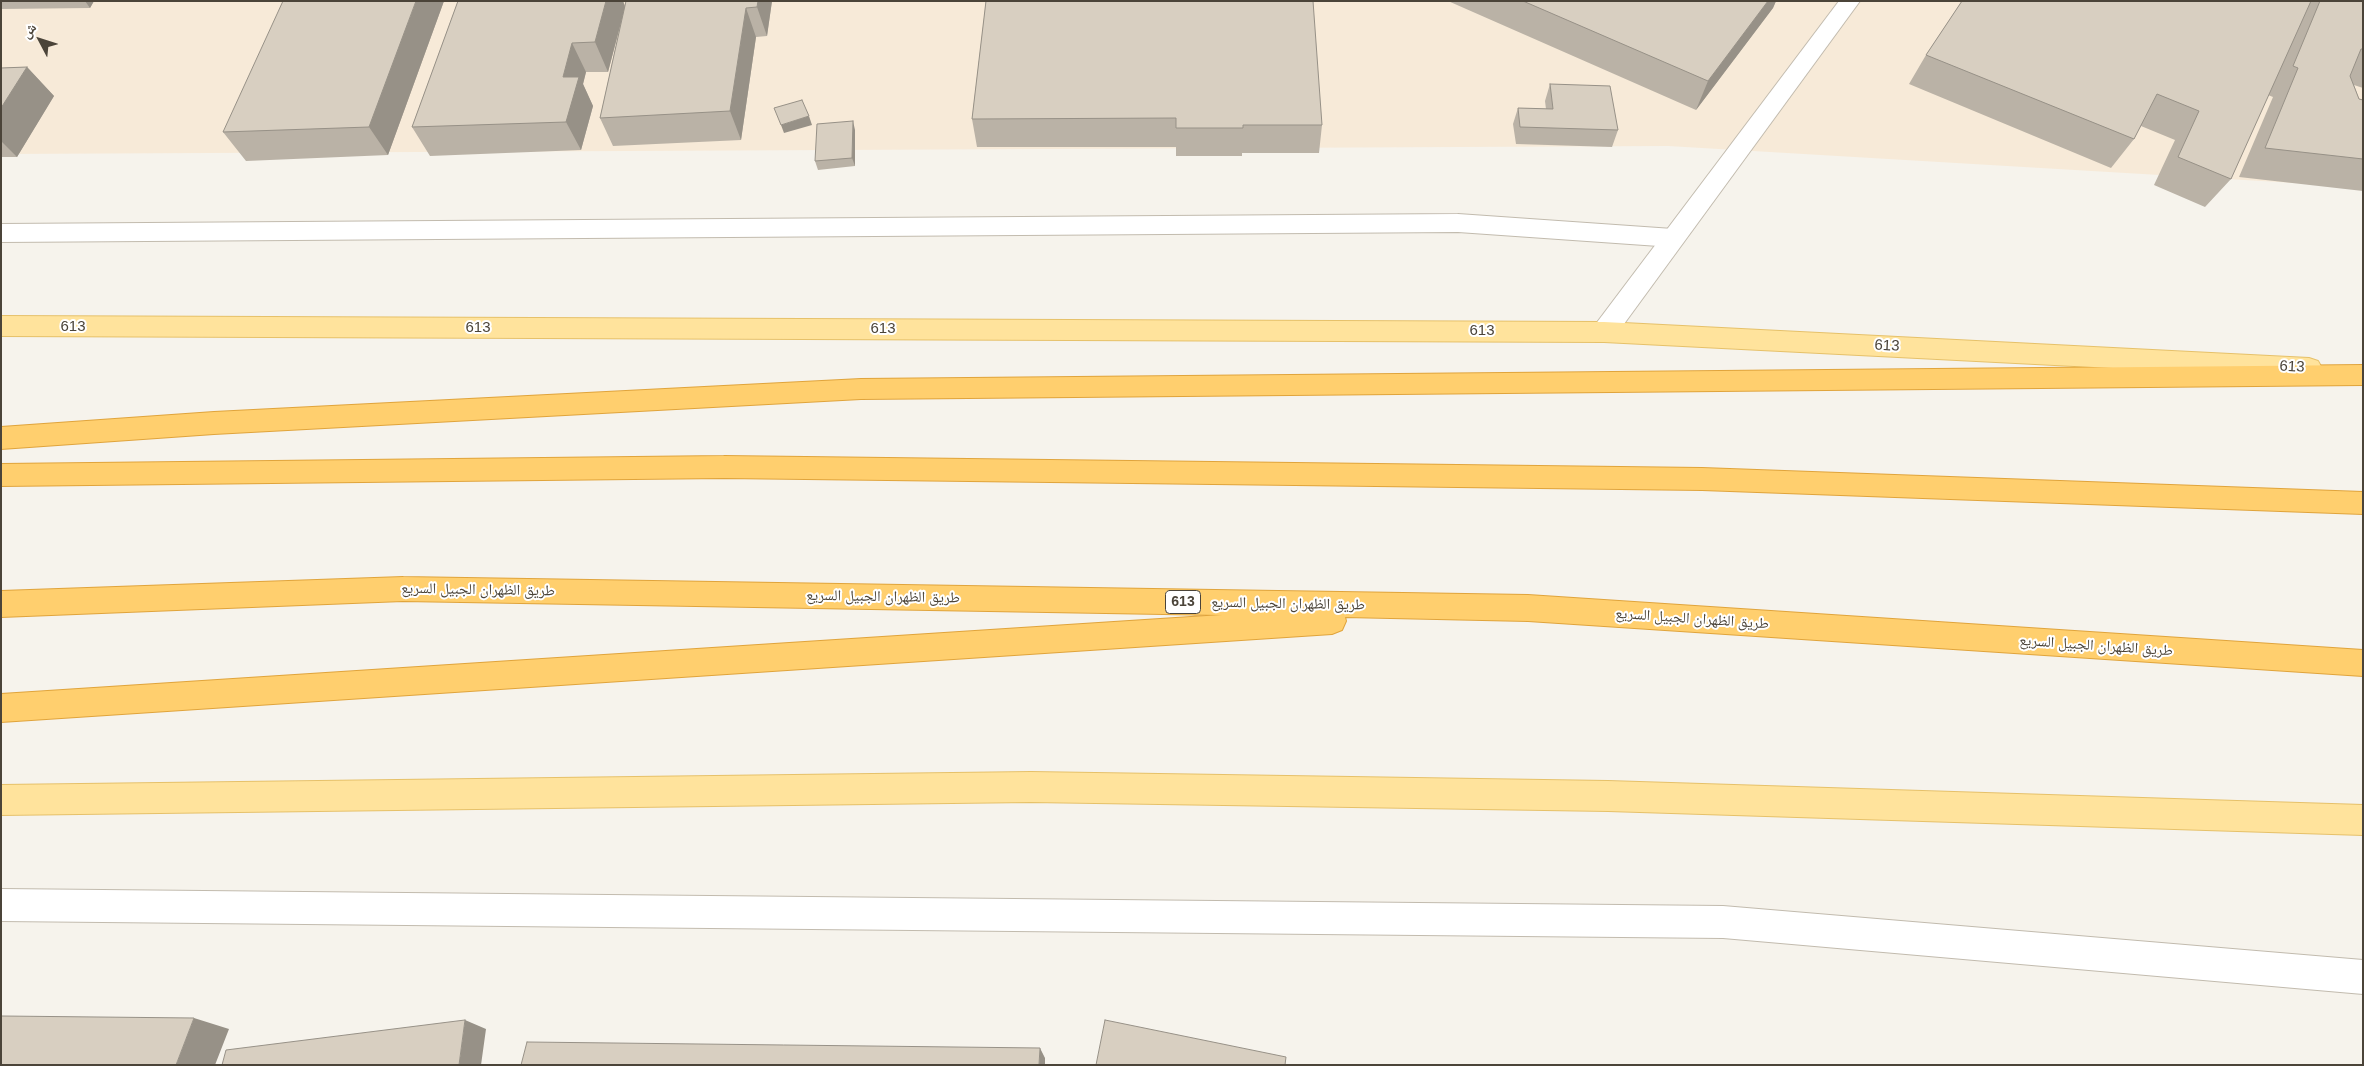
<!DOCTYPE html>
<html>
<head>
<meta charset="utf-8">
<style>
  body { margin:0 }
  #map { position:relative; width:2364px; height:1066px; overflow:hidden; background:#f6f3ec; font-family:Helvetica,"Noto Naskh Arabic",sans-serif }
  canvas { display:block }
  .frame { position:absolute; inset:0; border:2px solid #4b4439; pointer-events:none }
  .north { position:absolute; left:15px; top:15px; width:50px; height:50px; -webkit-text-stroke:4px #fff; paint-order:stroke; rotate:310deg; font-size:14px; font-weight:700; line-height:20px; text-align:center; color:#4b4439 }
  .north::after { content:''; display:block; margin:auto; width:18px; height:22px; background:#4b4439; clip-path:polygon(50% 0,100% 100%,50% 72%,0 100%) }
</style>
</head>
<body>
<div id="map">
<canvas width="2364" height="1066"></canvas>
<div class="frame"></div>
<div class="north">ش</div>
</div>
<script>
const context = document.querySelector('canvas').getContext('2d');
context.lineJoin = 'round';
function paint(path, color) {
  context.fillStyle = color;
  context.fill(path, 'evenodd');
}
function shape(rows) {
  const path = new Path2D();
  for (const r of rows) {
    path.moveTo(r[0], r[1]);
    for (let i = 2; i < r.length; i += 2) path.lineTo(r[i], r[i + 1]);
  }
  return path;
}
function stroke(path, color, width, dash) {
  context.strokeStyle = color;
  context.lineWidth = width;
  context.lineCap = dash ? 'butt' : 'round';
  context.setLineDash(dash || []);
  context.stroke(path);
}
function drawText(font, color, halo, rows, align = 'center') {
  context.font = font + ' Helvetica,"Noto Naskh Arabic",sans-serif';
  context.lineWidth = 4;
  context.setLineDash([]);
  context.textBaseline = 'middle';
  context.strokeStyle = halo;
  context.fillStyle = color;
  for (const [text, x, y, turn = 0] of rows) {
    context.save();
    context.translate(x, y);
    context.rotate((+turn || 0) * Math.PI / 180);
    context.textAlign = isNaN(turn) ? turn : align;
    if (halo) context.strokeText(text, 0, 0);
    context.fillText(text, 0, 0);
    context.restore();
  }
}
const commercial = shape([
  [1,1,2363,1,2363,187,1668,146,1,154]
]);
const minor = shape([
  [1458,214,1673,229,1681,232,1685,238,1681,244,1673,247,1458,232,1,242,1,224,1458,214],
  [1,889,1723,906,2363,960,2363,994,1723,938,1,921,1,889]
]);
const tertiary = shape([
  [1839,1,1860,1,1613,339,1604,342,1595,339,1592,332,1595,325,1839,1]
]);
const primary = shape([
  [1,316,1604,322,2309,358,2318,361,2322,368,2318,375,2309,378,1604,342,1,336,1,316],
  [1031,772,1608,781,2363,805,2363,835,1608,811,1031,802,1,815,1,785,1031,772]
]);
const motorway = shape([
  [2363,365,2363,385,861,399,214,434,1,449,1,427,214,412,861,379,2363,365],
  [724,456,1702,468,2363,492,2363,514,1702,490,724,478,1,486,1,464,724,456],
  [403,577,1528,595,2363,650,2363,676,1528,621,1345,617,1346,621,1342,630,1332,634,1,722,1,694,1222,615,403,601,1,617,1,591,403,577]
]);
const wall = shape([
  [1,1,94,1,90,8,1,9],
  [444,1,388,155,246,161,223,132],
  [458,1,623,1,625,6,626,1,772,1,767,36,756,37,741,140,613,146,600,118,621,23,608,72,586,72,583,84,593,106,581,150,430,156,412,127],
  [986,1,1322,125,1319,153,1242,153,1242,156,1176,156,1176,147,977,147,972,119],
  [1448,1,1776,1,1773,8,1696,110],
  [1962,1,2363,1,2363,88,2354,85,2359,99,2363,100,2363,191,2239,177,2273,97,2268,95,2231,179,2205,207,2154,185,2175,140,2141,126,2134,139,2111,168,1909,84,1926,55],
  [27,67,54,96,17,157,1,157,1,68],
  [1550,84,1618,130,1612,147,1516,144,1513,124,1518,108,1546,109,1545,101],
  [855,130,855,166,818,170,815,161]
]);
const shadedWall = shape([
  [85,1,94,1,90,8],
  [416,1,444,1,388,155,369,127],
  [606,1,623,1,625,7,608,72,595,42],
  [758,1,772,1,767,36,757,7],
  [1768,1,1776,1,1773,8,1696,110,1708,81],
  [746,8,756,37,741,140,730,111],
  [572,43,586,72,583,84,593,106,581,150,566,122,563,77],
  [27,67,54,96,17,157,1,141,1,108],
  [809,116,812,125,784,133,781,125],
  [853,121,855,130,855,166,852,158],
  [194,1018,229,1029,215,1065,176,1065],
  [465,1020,486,1029,481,1065,459,1065],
  [1040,1048,1045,1058,1045,1065,1039,1065]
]);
const building = shape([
  [283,1,416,1,369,127,223,132,283,1],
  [458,1,606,1,595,42,572,43,563,77,579,77,566,122,412,127,458,1],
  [626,1,758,1,757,7,746,8,730,111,600,118,626,1],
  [986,1,1313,1,1322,125,1243,125,1243,128,1176,128,1176,118,972,119,986,1],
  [1523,1,1768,1,1708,81,1523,1],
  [1962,1,2311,1,2231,179,2178,157,2199,111,2157,94,2134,139,1926,55,1962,1],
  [2320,1,2363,1,2363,49,2361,49,2350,76,2359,99,2363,100,2363,159,2265,148,2298,68,2293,66,2320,1],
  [27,67,1,108,1,68,27,67],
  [1550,84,1610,86,1618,130,1520,127,1518,108,1553,109,1550,84],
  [802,100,809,116,781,125,774,108,802,100],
  [853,121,852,158,815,161,817,124,853,121],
  [1,1016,194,1018,176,1065,1,1065,1,1016],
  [465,1020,459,1065,222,1065,226,1050,465,1020],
  [1105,1020,1286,1057,1285,1065,1096,1065,1105,1020],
  [527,1042,1040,1048,1039,1065,521,1065,527,1042]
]);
const shields = [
  [1183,602,35]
];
const shieldNames = [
  ["613",1183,602]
];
const streetNames = [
  ["613",73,327],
  ["613",478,328],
  ["613",883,329],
  ["613",1482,331],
  ["613",1887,346,3],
  ["613",2292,367,3],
  ["طريق الظهران الجبيل السريع",478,590,1],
  ["طريق الظهران الجبيل السريع",883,597,1],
  ["طريق الظهران الجبيل السريع",1288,604,1],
  ["طريق الظهران الجبيل السريع",1692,619,4],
  ["طريق الظهران الجبيل السريع",2096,646,4]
];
paint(commercial, '#f7ead8');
stroke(minor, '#c2bbae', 2);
stroke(tertiary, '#c2bbae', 2);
stroke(primary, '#e6c16a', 2);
stroke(motorway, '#e0a43c', 2);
paint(minor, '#fff');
paint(tertiary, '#fff');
paint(primary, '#ffe39c');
paint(motorway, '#ffcf6e');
paint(wall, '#bab2a6');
paint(shadedWall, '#979187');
paint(building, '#d8cfc1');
stroke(building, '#979187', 1);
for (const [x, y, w] of shields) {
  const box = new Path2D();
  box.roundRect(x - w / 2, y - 11.5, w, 23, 4);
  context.fillStyle = '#fff';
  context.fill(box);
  stroke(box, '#4b4439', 1);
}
drawText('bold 14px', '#4b4439', null, shieldNames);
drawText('15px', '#4b4439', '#fff', streetNames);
</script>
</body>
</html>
